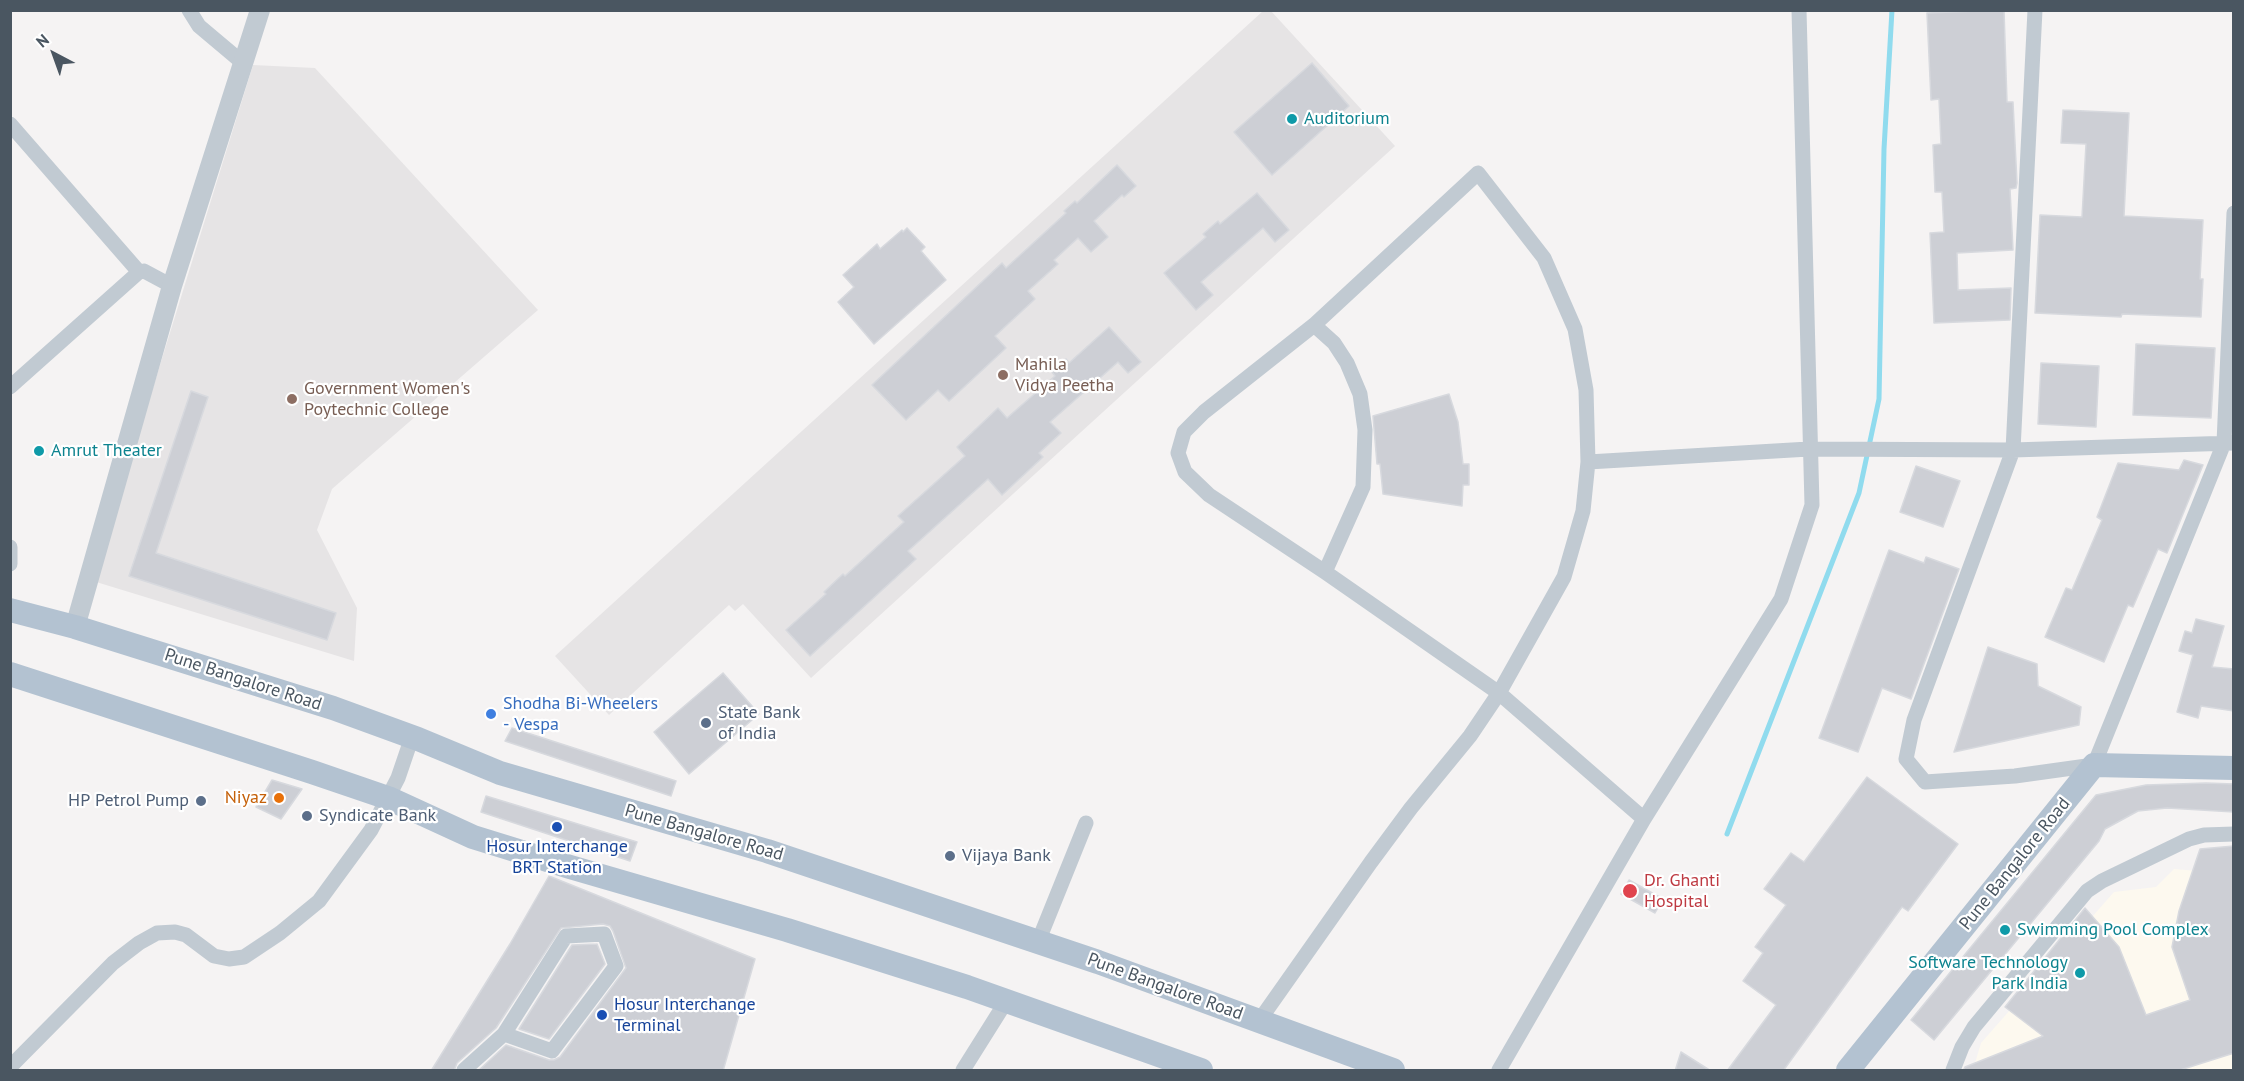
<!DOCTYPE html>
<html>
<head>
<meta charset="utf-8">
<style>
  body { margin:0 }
  #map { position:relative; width:2244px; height:1081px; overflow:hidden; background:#f5f3f3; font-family:"PT Sans",sans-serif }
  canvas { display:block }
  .frame { position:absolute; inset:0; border:12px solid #4a5661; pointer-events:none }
  .north { position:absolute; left:24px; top:24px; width:60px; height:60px; -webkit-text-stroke:4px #fff; paint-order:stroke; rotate:319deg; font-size:16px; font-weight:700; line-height:24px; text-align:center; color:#4a5661 }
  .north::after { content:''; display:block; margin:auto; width:21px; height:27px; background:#4a5661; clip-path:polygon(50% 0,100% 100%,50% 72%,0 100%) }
</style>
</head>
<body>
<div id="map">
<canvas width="2244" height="1081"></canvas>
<div class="frame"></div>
<div class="north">N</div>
</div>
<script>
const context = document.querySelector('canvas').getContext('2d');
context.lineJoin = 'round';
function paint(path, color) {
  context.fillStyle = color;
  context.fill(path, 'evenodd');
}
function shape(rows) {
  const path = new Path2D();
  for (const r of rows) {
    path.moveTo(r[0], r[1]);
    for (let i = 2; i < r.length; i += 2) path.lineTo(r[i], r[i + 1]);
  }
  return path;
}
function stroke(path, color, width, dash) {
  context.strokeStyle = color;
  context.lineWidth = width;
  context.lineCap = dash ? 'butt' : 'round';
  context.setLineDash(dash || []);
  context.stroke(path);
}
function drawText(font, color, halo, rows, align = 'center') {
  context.font = font + ' "PT Sans",sans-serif';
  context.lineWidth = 4.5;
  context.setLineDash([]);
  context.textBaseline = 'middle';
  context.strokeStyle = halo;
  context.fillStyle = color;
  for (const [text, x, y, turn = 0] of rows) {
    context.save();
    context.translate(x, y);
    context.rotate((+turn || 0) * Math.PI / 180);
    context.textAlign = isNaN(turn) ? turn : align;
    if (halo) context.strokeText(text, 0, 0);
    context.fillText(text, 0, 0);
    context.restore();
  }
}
const commercial = shape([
  [2174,869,2233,874,2233,1070,1973,1070,1981,1043,2114,892,2156,887]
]);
const education = shape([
  [1263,11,1271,11,1395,146,811,678,743,604,735,611,729,605,609,715,555,656],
  [253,65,315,68,538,310,332,489,317,530,357,608,354,661,93,581]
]);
const stream = shape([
  [1727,834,1859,493,1879,399,1884,149,1892,10]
]);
const building = shape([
  [2004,10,2007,102,2013,102,2017,183,2016,188,2010,189,2013,250,1957,253,1958,290,2011,288,2010,320,1934,323,1930,233,1944,232,1942,192,1935,192,1933,145,1941,144,1939,99,1931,100,1927,13,2004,10],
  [1312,63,1349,106,1272,175,1234,132,1312,63],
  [2063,110,2129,113,2124,216,2203,220,2200,279,2203,279,2201,317,2122,314,2121,317,2035,313,2040,215,2082,217,2086,144,2061,143,2063,110],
  [1117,165,1136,186,1124,197,1122,195,1094,221,1108,237,1091,252,1078,238,1054,260,1058,264,1028,291,1035,299,995,336,1006,348,949,401,938,390,906,420,872,385,1002,263,1006,268,1066,213,1064,211,1075,201,1077,203,1117,165],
  [1257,193,1289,230,1275,242,1263,228,1201,282,1213,295,1196,310,1164,273,1206,237,1203,234,1218,221,1220,224,1257,193],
  [907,228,925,247,921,251,946,280,874,344,838,302,854,287,843,275,877,244,880,249,902,230,903,232,907,228],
  [1109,327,1141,362,1128,373,1118,362,1050,422,1061,433,1039,453,1043,457,1002,495,988,479,908,551,916,559,810,656,786,630,826,594,824,592,843,574,845,576,904,522,898,516,965,456,957,447,998,408,1007,418,1055,376,1052,372,1066,359,1069,363,1109,327],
  [2136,344,2215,348,2211,418,2133,415,2136,344],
  [2041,363,2099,366,2096,427,2038,424,2041,363],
  [191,391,208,397,156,553,336,613,327,640,129,576,191,391],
  [1449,394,1458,422,1463,464,1469,464,1469,485,1463,485,1462,506,1383,494,1380,464,1377,464,1373,416,1449,394],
  [2184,460,2203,465,2167,553,2158,549,2133,607,2128,605,2104,662,2045,637,2066,588,2072,590,2102,520,2097,517,2118,463,2179,470,2184,460],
  [1916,466,1960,481,1943,527,1900,512,1916,466],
  [1889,550,1924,563,1926,557,1959,569,1911,699,1882,688,1858,752,1819,738,1889,550],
  [2196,619,2224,626,2212,667,2234,669,2234,711,2201,706,2198,718,2177,712,2193,655,2179,651,2185,631,2192,633,2196,619],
  [1988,647,2037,664,2038,686,2081,707,2079,725,1954,752,1988,647],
  [723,673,759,714,689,774,654,732,723,673],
  [512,728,676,781,671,796,505,741,512,728],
  [1867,777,1958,844,1908,911,1902,907,1783,1071,1727,1071,1776,1005,1743,981,1763,953,1755,947,1786,905,1764,889,1791,853,1804,862,1867,777],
  [272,780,302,789,281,819,256,807,272,780],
  [2206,783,2234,784,2234,812,2167,808,2138,811,2105,829,2099,841,1934,1040,1911,1020,2096,795,2146,785,2206,783],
  [486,796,637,842,630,861,481,812,486,796],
  [2234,846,2234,1053,2177,1071,1963,1071,1965,1067,2043,1036,2005,1007,2085,908,2119,947,2146,1015,2190,1000,2172,947,2179,911,2200,849,2234,846],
  [549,876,755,959,723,1071,478,1071,506,1045,549,1060,554,1060,560,1057,626,968,613,931,610,926,603,924,561,928,496,1028,457,1063,454,1071,431,1071,510,944,549,876],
  [1629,880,1663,899,1655,913,1621,894,1629,880],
  [597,944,605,964,549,1039,519,1029,572,945,597,944],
  [1681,1052,1711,1071,1675,1071,1681,1052]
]);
const minor = shape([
  [189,10,199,26,243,63],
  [2035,10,2013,450,1914,720,1906,759,1925,782,2015,776,2094,765,2224,443,2234,213],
  [10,124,139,272,144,271,172,286],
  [1314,325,1334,343,1347,363,1360,394,1365,430,1363,487,1325,572],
  [10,387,139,272],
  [1588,462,1809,449,2013,450,2233,443],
  [10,547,10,564],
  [1038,942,1086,823],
  [1259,1021,1371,862,1411,808,1470,736,1499,693,1564,577,1583,511,1588,462,1586,390,1575,329,1544,258,1478,173,1314,325,1204,412,1184,432,1178,453,1185,472,1209,495,1325,572,1499,693,1644,819],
  [10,1067,113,963,139,943,157,933,175,932,186,935,214,956,229,959,244,957,280,933,319,901,371,830,398,778,412,737],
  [464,1070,504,1034,566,936,604,934,616,966,552,1051,504,1034],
  [963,1070,1007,1000],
  [1499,1070,1644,819,1781,599,1812,505,1799,10],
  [1953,1070,1962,1047,1974,1027,2087,891,2102,881,2189,839,2204,835,2234,834]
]);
const tertiary = shape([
  [75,627,172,286,260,10]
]);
const primary = shape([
  [10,610,75,627,333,708,418,739,500,773,767,851,1098,962,1393,1070],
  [10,674,312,772,388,798,473,837,570,867,787,930,967,987,1201,1070],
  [1848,1070,2094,765,2234,768]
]);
const markers = [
  [1292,119,6,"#0f9aa8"],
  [1003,375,6,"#8d6e63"],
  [292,399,6,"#8d6e63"],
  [39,451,6,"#0f9aa8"],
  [491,714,6,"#3f7fe0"],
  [706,723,6,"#5c6f8a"],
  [279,798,6,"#e8710a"],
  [201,801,6,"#5c6f8a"],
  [307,816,6,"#5c6f8a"],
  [557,827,6,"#1a4fb4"],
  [950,856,6,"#5c6f8a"],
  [1630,891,8,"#e0444e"],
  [2005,930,6,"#0f9aa8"],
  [2080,973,6,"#0f9aa8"],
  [602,1015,6,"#1a4fb4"]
];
const cultureNames = [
  ["Auditorium",1304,119],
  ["Amrut Theater",51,451],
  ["Swimming Pool Complex",2017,930],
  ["Software Technology",2068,963,"right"],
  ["Park India",2068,984,"right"]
];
const educationNames = [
  ["Mahila",1015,365],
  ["Vidya Peetha",1015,386],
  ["Government Women's",304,389],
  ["Poytechnic College",304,410]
];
const streetNames = [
  ["Pune Bangalore Road",243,680,18],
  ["Pune Bangalore Road",704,833,16],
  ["Pune Bangalore Road",2015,864,-51],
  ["Pune Bangalore Road",1165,987,20]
];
const shopNames = [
  ["Shodha Bi-Wheelers",503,704],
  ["- Vespa",503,725]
];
const serviceNames = [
  ["State Bank",718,713],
  ["of India",718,734],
  ["HP Petrol Pump",189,801,"right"],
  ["Syndicate Bank",319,816],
  ["Vijaya Bank",962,856]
];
const foodNames = [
  ["Niyaz",267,798]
];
const transitNames = [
  ["Hosur Interchange",557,847],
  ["BRT Station",557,868],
  ["Hosur Interchange",614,1005,"left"],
  ["Terminal",614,1026,"left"]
];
const healthNames = [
  ["Dr. Ghanti",1644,881],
  ["Hospital",1644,902]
];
paint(commercial, '#fdf9ef');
paint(education, '#e6e4e5');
stroke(stream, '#90dbee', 5);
paint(building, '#cdcfd5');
stroke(building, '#d7d9de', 1.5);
stroke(minor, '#c1cad2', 15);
stroke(tertiary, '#c1cad2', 20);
stroke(primary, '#b3c2d1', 24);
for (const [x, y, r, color] of markers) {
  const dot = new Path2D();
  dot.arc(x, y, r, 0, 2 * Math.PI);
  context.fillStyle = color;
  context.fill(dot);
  stroke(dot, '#fff', 2);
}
drawText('18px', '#0d838f', '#fff', cultureNames, 'left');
drawText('18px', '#785e54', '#fff', educationNames, 'left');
drawText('18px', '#4a5661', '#fff', streetNames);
drawText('18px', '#366cbe', '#fff', shopNames, 'left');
drawText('18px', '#4e5e75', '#fff', serviceNames, 'left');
drawText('18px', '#c56008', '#fff', foodNames, 'right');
drawText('18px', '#164399', '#fff', transitNames);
drawText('18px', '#be3a42', '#fff', healthNames, 'left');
</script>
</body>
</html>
